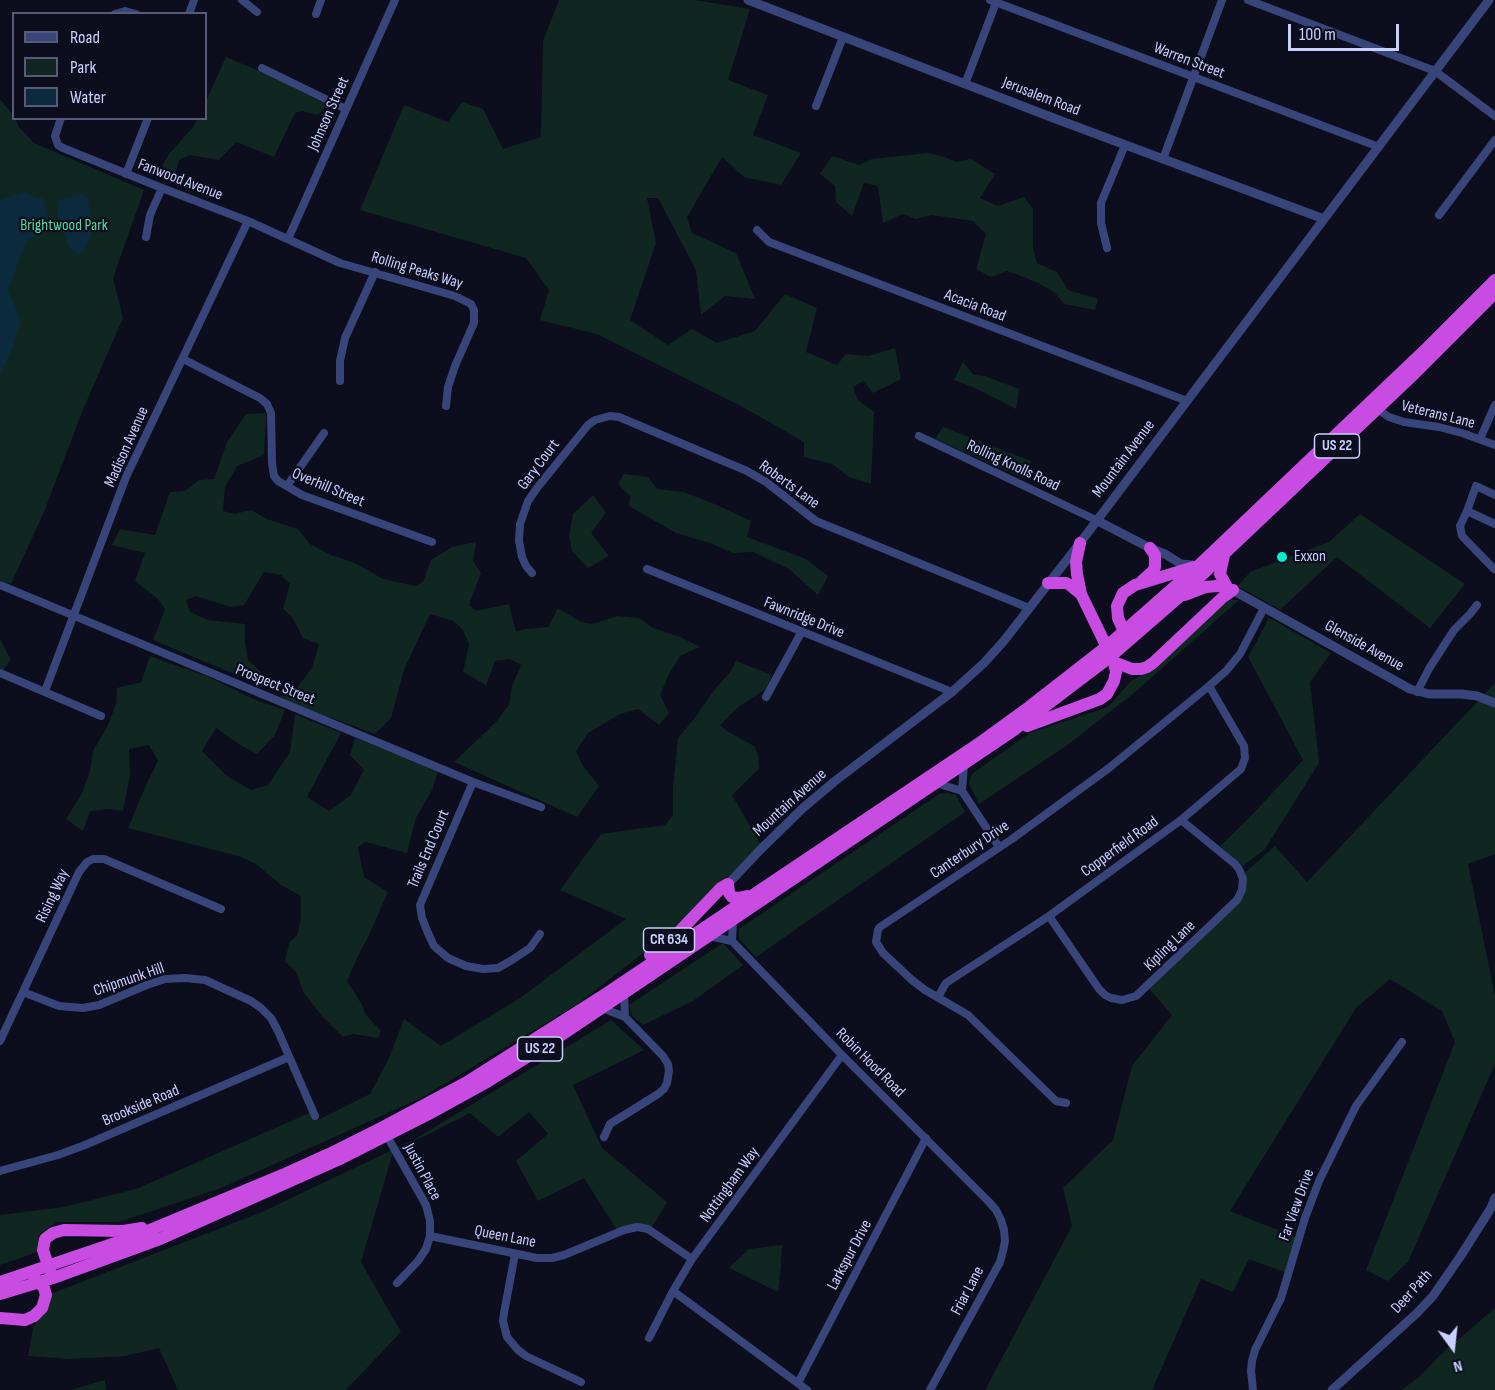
<!DOCTYPE html>
<html>
<head>
<meta charset="utf-8">
<style>
  body { margin:0 }
  #map { position:relative; width:1495px; height:1390px; overflow:hidden; background:#0c0d1d; font-family:"Sofia Sans Condensed",sans-serif }
  canvas { display:block }
  .legend { position:absolute; left:12px; top:12px; width:195px; height:108px; box-sizing:border-box; background:#0c0d1d; border:2px solid #585b77; margin:0; padding:8px 10px; list-style:none; font-size:18px; color:#c9cffe }
  .legend li { display:flex; align-items:center; gap:12px; height:30px }
  .legend b { width:30px; border:2px solid #585b77 }
  .north { position:absolute; left:1423px; top:1318px; width:60px; height:60px; -webkit-text-stroke:4px #0c0d1d; paint-order:stroke; rotate:165deg; font-size:16px; font-weight:700; line-height:24px; text-align:center; color:#c9cffe }
  .north::after { content:''; display:block; margin:auto; width:21px; height:27px; background:#c9cffe; clip-path:polygon(50% 0,100% 100%,50% 72%,0 100%) }
  .scale { position:absolute; left:1288px; top:24px; width:111px; height:27px; box-sizing:border-box; border:3px solid #c9cffe; border-top:0; padding-left:8px; font-size:18px; line-height:21px; white-space:nowrap; color:#c9cffe; -webkit-text-stroke:4px #0c0d1d; paint-order:stroke }
</style>
</head>
<body>
<div id="map">
<canvas width="1495" height="1390"></canvas>
<ul class="legend">
<li><b style="height:8px;background:#38457b"></b>Road</li>
<li><b style="height:16px;background:#0f2720"></b>Park</li>
<li><b style="height:16px;background:#0b2a3d"></b>Water</li>
</ul>
<div class="north">N</div>
<div class="scale">100 m</div>
</div>
<script>
const context = document.querySelector('canvas').getContext('2d');
context.lineJoin = 'round';
function paint(path, color) {
  context.fillStyle = color;
  context.fill(path, 'evenodd');
}
function shape(rows) {
  const path = new Path2D();
  for (const r of rows) {
    path.moveTo(r[0], r[1]);
    for (let i = 2; i < r.length; i += 2) path.lineTo(r[i], r[i + 1]);
  }
  return path;
}
function stroke(path, color, width, dash) {
  context.strokeStyle = color;
  context.lineWidth = width;
  context.lineCap = dash ? 'butt' : 'round';
  context.setLineDash(dash || []);
  context.stroke(path);
}
function drawText(font, color, halo, rows, align = 'center') {
  context.font = font + ' "Sofia Sans Condensed",sans-serif';
  context.lineWidth = 4.5;
  context.setLineDash([]);
  context.textBaseline = 'middle';
  context.strokeStyle = halo;
  context.fillStyle = color;
  for (const [text, x, y, turn = 0] of rows) {
    context.save();
    context.translate(x, y);
    context.rotate((+turn || 0) * Math.PI / 180);
    context.textAlign = isNaN(turn) ? turn : align;
    if (halo) context.strokeText(text, 0, 0);
    context.fillText(text, 0, 0);
    context.restore();
  }
}
const green = shape([
  [559,0,694,0,750,9,728,80,768,95,753,135,801,153,781,185,744,177,722,157,687,217,692,233,736,253,755,299,725,296,701,315,696,270,658,198,647,198,656,243,630,320,668,345,692,329,717,343,755,331,785,294,817,308,806,352,837,365,846,354,868,356,895,348,901,379,873,393,863,381,853,387,858,400,874,412,871,484,849,477,832,464,804,457,804,442,741,406,597,334,540,320,549,290,526,258,360,210,404,105,448,122,462,102,483,109,503,149,541,137,543,41],
  [226,57,264,73,327,105,318,115,302,111,295,113,274,157,236,142,219,160,190,155,179,160,172,183,156,177,169,154,194,126,197,119,206,118,206,101],
  [0,99,13,115,14,118,16,119,18,126,34,143,144,190,113,278,123,318,82,412,44,512,11,584,0,580],
  [927,153,941,156,957,162,971,159,995,174,980,198,998,206,1024,197,1033,209,1033,249,1037,263,1057,272,1068,290,1098,299,1095,310,1064,304,1054,292,1038,283,1021,276,1007,271,991,277,976,269,986,234,973,221,932,215,916,219,903,214,883,223,878,186,864,183,852,216,836,202,835,186,820,174,832,156,859,165,872,159],
  [963,362,974,375,985,376,1019,389,1016,409,975,388,954,380],
  [266,413,264,455,237,466,225,487,223,511,235,514,251,510,267,519,298,529,310,544,331,555,357,564,383,579,415,586,423,582,431,560,452,547,476,542,473,561,481,573,469,605,476,611,509,604,516,632,525,629,548,627,558,608,581,622,592,624,617,616,639,618,653,628,680,637,700,647,680,656,669,674,660,695,669,713,659,725,638,709,620,714,588,733,576,751,583,766,599,786,577,817,454,762,495,723,509,705,512,686,521,665,510,659,495,661,486,685,463,672,469,644,463,630,454,621,430,614,404,670,391,718,375,734,277,698,295,690,312,668,319,644,303,638,292,617,283,609,290,584,281,575,264,572,244,605,230,607,196,596,186,600,190,612,208,620,245,624,245,643,248,660,262,673,258,684,153,640,165,609,158,599,135,581,145,553,112,545,120,529,155,535,170,492,185,491,199,480,214,479,227,442,246,414],
  [943,427,1031,461,1025,479,935,439],
  [624,474,648,477,657,489,684,492,717,505,751,521,747,537,806,559,828,576,818,595,789,569,753,552,733,553,710,543,676,533,629,506,630,496,618,484],
  [593,495,606,513,591,533,609,556,588,568,572,551,569,536,573,514],
  [1360,514,1465,584,1430,628,1337,557,1280,610,1238,586,1250,572,1329,542],
  [1231,600,1239,600,1134,693,1066,746,979,804,969,784,970,778,973,773,1030,733,1108,707,1131,681,1151,670,1224,604],
  [1268,618,1275,621,1331,653,1310,682,1319,763,1265,849,1243,866,1220,846,1249,818,1303,760,1248,657,1265,626],
  [0,639,11,660,0,674],
  [150,656,211,678,253,699,285,710,275,735,257,754,240,745,216,728,202,751,227,776,251,790,268,785,290,752,295,714,341,733,307,797,329,811,351,795,364,770,350,755,355,738,408,759,438,772,432,790,416,818,407,853,366,842,358,847,364,877,388,892,369,935,358,956,347,981,361,1003,366,1015,381,1031,378,1038,353,1034,343,1037,321,1015,304,993,296,972,285,962,289,943,298,934,301,916,301,896,281,885,256,864,238,856,128,828,147,783,158,761,149,745,129,749,130,775,123,811,109,809,90,811,83,831,66,819,82,793,90,771,93,751,108,725,116,704,117,688,141,682],
  [736,661,772,675,766,689,738,707,720,725,727,731,754,746,758,754,759,769,732,795,761,845,676,928,576,1005,421,1098,221,1188,119,1222,57,1222,39,1235,37,1252,0,1265,0,1215,64,1207,136,1189,314,1111,318,1120,370,1094,389,1058,404,1019,441,1046,520,998,626,919,560,890,601,834,665,825,673,815,673,787,678,738,694,719,715,689,731,671],
  [1495,683,1495,854,1468,864,1495,996,1495,1064,1408,1262,1388,1281,1366,1270,1455,1042,1442,1011,1390,979,1356,1008,1230,1211,1298,1238,1289,1274,1249,1259,1233,1292,1201,1279,1152,1390,985,1390,1072,1226,1063,1188,1113,1140,1132,1066,1172,1015,1144,983,1237,899,1239,878,1275,846,1307,882],
  [948,793,956,795,965,812,756,957,739,939,739,929,939,794],
  [723,943,743,965,693,1001,643,1025,632,1016,629,1005],
  [611,1020,644,1050,573,1085,602,1148,667,1202,649,1232,634,1227,617,1230,584,1178,538,1201,516,1161,548,1134,529,1112,498,1137,470,1113,393,1152,361,1262,401,1332,346,1390,178,1390,159,1348,125,1356,70,1359,28,1356,33,1328,48,1295,262,1212,415,1139],
  [782,1245,781,1265,778,1292,729,1268,749,1249],
  [1495,1308,1495,1390,1402,1390,1420,1376,1439,1356],
  [105,1380,106,1390,71,1390]
]);
const water = shape([
  [26,192,35,197,44,199,48,218,39,233,26,242,8,290,21,320,12,349,0,375,0,200],
  [81,194,88,199,94,230,82,254,73,251,69,246,57,213,58,200]
]);
const minor = shape([
  [242,0,257,12],
  [990,0,1379,147],
  [1248,0,1435,71,1495,116],
  [115,14,125,11,136,14],
  [189,14,194,0],
  [316,14,321,0],
  [262,68,346,109],
  [965,84,997,0],
  [816,106,843,37],
  [61,118,55,136,58,145,63,148,162,188,248,221,340,263,455,296,471,304,474,310,474,323,455,366,448,387,446,406],
  [1163,159,1222,0],
  [126,174,148,118],
  [1439,215,1495,140],
  [757,230,769,242,1187,401],
  [146,237,150,215,162,188],
  [288,239,395,0],
  [1107,248,1101,223,1101,203,1125,145],
  [183,359,260,398,267,404,271,413,272,463,274,476,278,481,302,495,432,542],
  [340,381,340,361,345,338,375,272],
  [1377,409,1389,417,1404,422,1439,427,1462,433,1495,445],
  [919,436,1096,520],
  [1480,439,1495,405],
  [287,486,324,433],
  [1495,495,1476,486,1467,511,1460,526,1462,536,1494,569,1495,568],
  [1467,511,1495,524],
  [647,569,952,692],
  [532,573,526,566,522,557,519,541,520,524,528,501,537,488,588,425,595,420,610,416,619,417,747,471,766,482,816,521,1029,608],
  [0,585,473,782,541,807],
  [0,673,101,716],
  [45,691,126,477,248,221],
  [1417,692,1430,667,1454,630,1470,614,1477,605],
  [766,697,802,631],
  [964,764,962,791,999,847],
  [473,782,420,905,422,918,428,933,434,946,448,958,466,966,483,969,498,968,512,960,530,948,540,934],
  [936,783,962,791],
  [1049,916,1099,989,1105,995,1111,998,1122,1000,1136,996,1237,900,1242,890,1243,879,1239,869,1235,864,1181,820],
  [709,936,732,941,842,1055,989,1202,996,1210,1001,1220,1004,1230,1005,1241,1003,1251,1000,1262,930,1390],
  [732,941,733,920],
  [23,992,59,1006,83,1008,99,1005,147,985,165,979,185,978,205,980,251,1001,261,1008,271,1018,278,1031,315,1116],
  [624,993,625,1017],
  [938,997,946,983,1049,916,1181,820,1241,769,1245,758,1244,746,1209,686],
  [602,1008,625,1017,663,1056,668,1064,669,1071,667,1083,664,1089,658,1094,610,1124,604,1137],
  [0,1041,79,872,87,862,93,859,104,859,221,909],
  [1066,1103,1056,1101,968,1015,925,990,912,980,883,953,876,942,878,930,880,927,1012,839,1109,768,1209,686,1226,671,1240,654,1264,608],
  [387,1136,426,1205,430,1221,430,1236,426,1249,418,1261,397,1283],
  [0,1171,58,1155,85,1145,289,1057],
  [430,1236,537,1258,552,1258,564,1255,624,1230,637,1227,648,1229,692,1259],
  [515,1254,504,1313,503,1321,507,1337,518,1350,526,1356,581,1382],
  [673,1291,807,1390],
  [649,1338,673,1291,692,1259,842,1055],
  [798,1383,926,1138],
  [1253,1390,1251,1371,1252,1361,1255,1350,1281,1298,1305,1218,1319,1181,1356,1106,1402,1042]
]);
const tertiary = shape([
  [748,0,1056,119,1324,219],
  [1096,520,1150,548,1165,554,1181,564,1192,565],
  [1229,588,1410,689,1429,694,1462,694,1477,696,1495,703],
  [728,884,761,849,803,808,835,781,952,692,984,663,1003,642,1080,543,1489,0],
  [1332,1390,1417,1313,1433,1296,1460,1257,1491,1208,1495,1198]
]);
const trunk = shape([
  [1224,555,1220,574,1227,587],
  [1142,581,1153,571,1155,567,1155,555,1150,548],
  [1048,583,1066,583,1070,585,1081,594],
  [1185,595,1206,587,1216,586,1227,587],
  [1130,634,1125,631,1122,627,1118,618,1117,606,1123,593,1135,585,1194,567],
  [1114,662,1132,669,1141,669,1147,667,1153,663,1222,598,1233,590],
  [1027,726,1100,699,1107,694,1114,681,1116,672,1114,662,1081,594,1077,574,1076,562,1080,543],
  [650,955,679,932,721,888,728,884,729,893,732,897,738,898,747,896],
  [51,1274,43,1250,45,1239,53,1233,64,1230,123,1231,142,1228],
  [0,1282,133,1237,287,1173,329,1154,383,1127,467,1082,607,993,978,744,1029,707,1106,647,1198,566,1428,347,1495,280],
  [0,1294,53,1278,160,1239,342,1158,427,1115,487,1082,545,1046,624,993,1014,730,1110,657,1178,598,1224,554,1410,378,1495,293],
  [0,1318,25,1320,34,1316,42,1308,46,1295,44,1288,35,1278]
]);
const markers = [
  [1282,557,6,"#04efcf"]
];
const shields = [
  [1337,446,45],
  [669,940,51],
  [540,1049,45]
];
const shieldNames = [
  ["US 22",1337,446],
  ["CR 634",669,940],
  ["US 22",540,1049]
];
const streetNames = [
  ["Warren Street",1189,61,21],
  ["Jerusalem Road",1041,97,21],
  ["Johnson Street",329,114,-66],
  ["Fanwood Avenue",180,180,21],
  ["Rolling Peaks Way",417,271,17],
  ["Acacia Road",975,306,21],
  ["Veterans Lane",1438,415,14],
  ["Madison Avenue",127,447,-66],
  ["Mountain Avenue",1124,459,-53],
  ["Gary Court",539,465,-53],
  ["Rolling Knolls Road",1013,466,25],
  ["Roberts Lane",789,485,36],
  ["Overhill Street",328,488,23],
  ["Fawnridge Drive",804,618,22],
  ["Glenside Avenue",1364,646,29],
  ["Prospect Street",275,685,22],
  ["Mountain Avenue",790,803,-42],
  ["Copperfield Road",1120,847,-36],
  ["Trails End Court",429,849,-67],
  ["Canterbury Drive",970,850,-34],
  ["Rising Way",53,896,-65],
  ["Kipling Lane",1170,946,-44],
  ["Chipmunk Hill",129,980,-19],
  ["Robin Hood Road",870,1063,45],
  ["Brookside Road",141,1106,-23],
  ["Justin Place",422,1172,62],
  ["Nottingham Way",730,1185,-54],
  ["Far View Drive",1297,1205,-70],
  ["Queen Lane",505,1237,11],
  ["Larkspur Drive",850,1255,-62],
  ["Friar Lane",968,1291,-62],
  ["Deer Path",1412,1292,-48]
];
const parkNames = [
  ["Brightwood Park",64,226]
];
const poiNames = [
  ["Exxon",1294,557]
];
paint(green, '#0f2720');
paint(water, '#0b2a3d');
stroke(minor, '#38457b', 8);
stroke(tertiary, '#38457b', 9);
stroke(trunk, '#c84ce2', 12);
for (const [x, y, r, color] of markers) {
  const dot = new Path2D();
  dot.arc(x, y, r, 0, 2 * Math.PI);
  context.fillStyle = color;
  context.fill(dot);
  stroke(dot, '#0c0d1d', 2);
}
for (const [x, y, w] of shields) {
  const box = new Path2D();
  box.roundRect(x - w / 2, y - 12, w, 24, 4.5);
  context.fillStyle = '#0c0d1d';
  context.fill(box);
  stroke(box, '#c9cffe', 1.5);
}
drawText('bold 15px', '#c9cffe', null, shieldNames);
drawText('16px', '#c9cffe', '#0c0d1d', streetNames);
drawText('16px', '#57dc9c', '#0c0d1d', parkNames);
drawText('16px', '#c9cffe', '#0c0d1d', poiNames, 'left');
</script>
</body>
</html>
